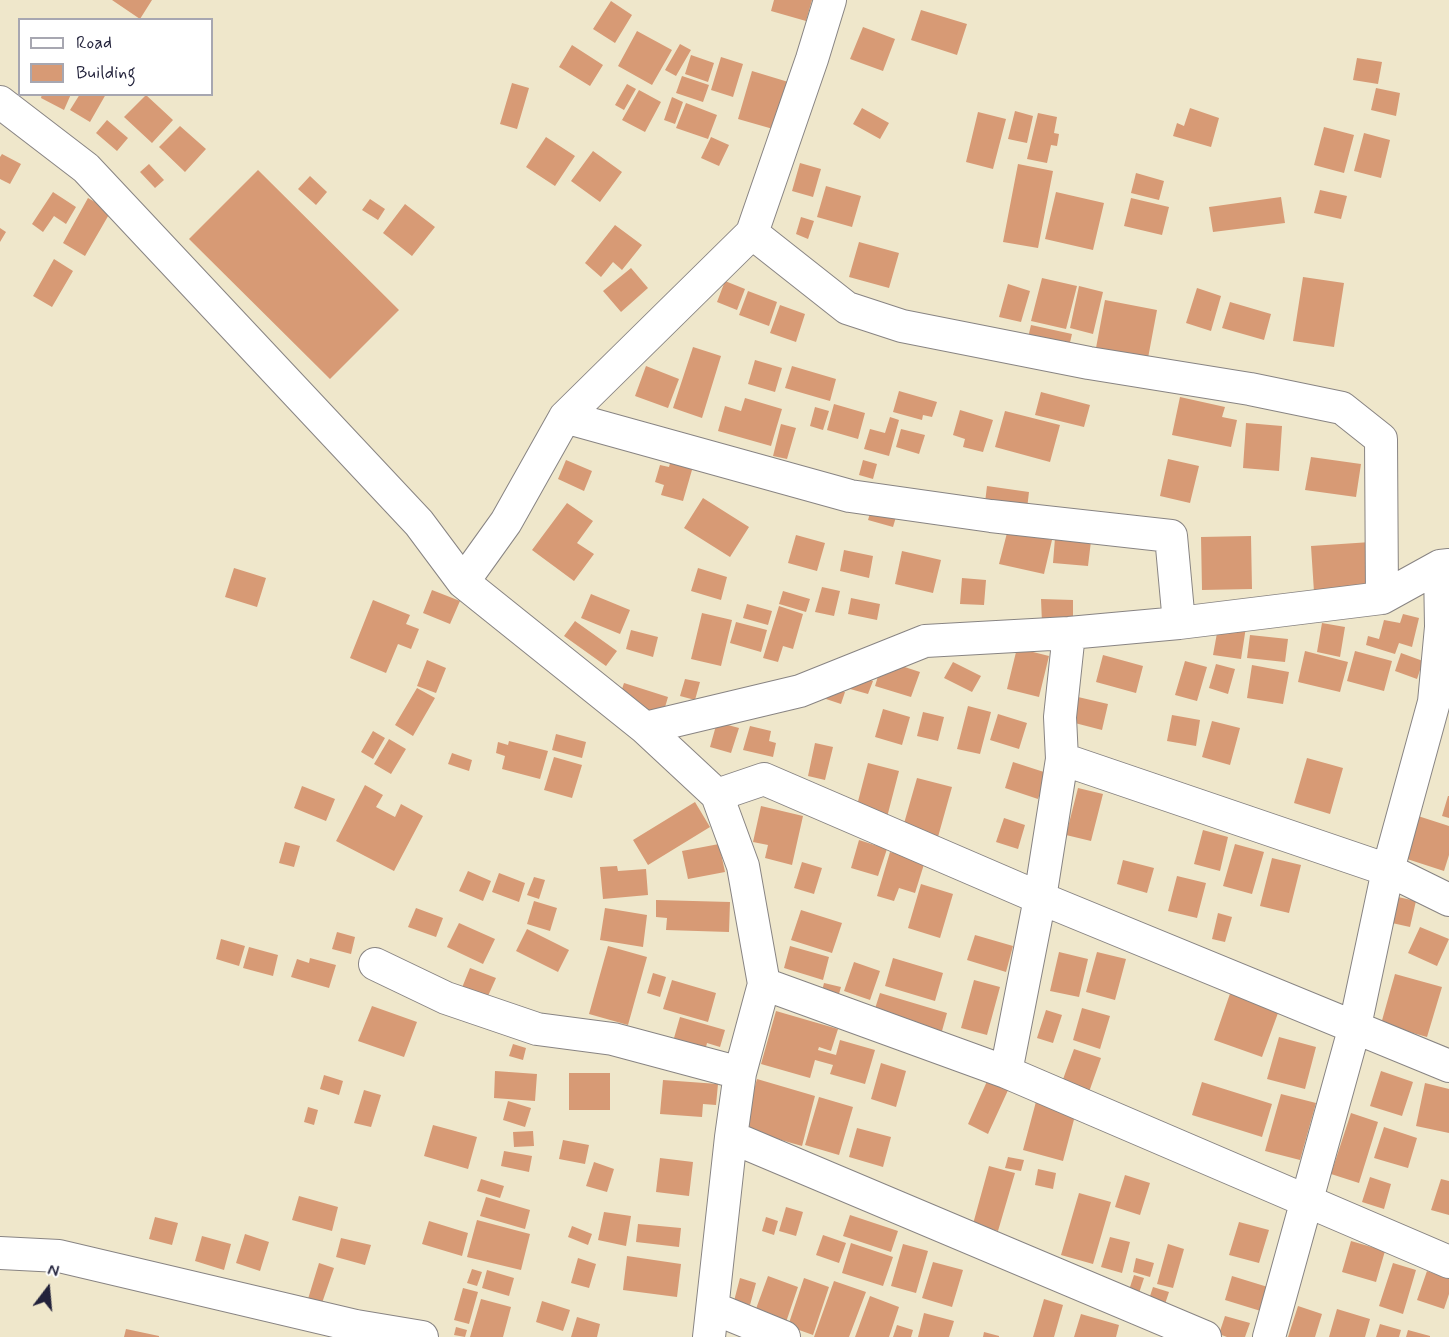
<!DOCTYPE html>
<html>
<head>
<meta charset="utf-8">
<style>
  body { margin:0 }
  #map { position:relative; width:1449px; height:1337px; overflow:hidden; background:#efe7cb; font-family:Mynerve,sans-serif }
  canvas { display:block }
  .legend { position:absolute; left:18px; top:18px; width:195px; height:78px; box-sizing:border-box; background:#fff; border:2px solid #a7a7b1; margin:0; padding:8px 10px; list-style:none; font-size:18px; color:#22223b }
  .legend li { display:flex; align-items:center; gap:12px; height:30px }
  .legend b { width:30px; border:2px solid #a7a7b1 }
  .north { position:absolute; left:18px; top:1259px; width:60px; height:60px; -webkit-text-stroke:4px #fff; paint-order:stroke; rotate:16deg; font-size:16px; font-weight:700; line-height:24px; text-align:center; color:#22223b }
  .north::after { content:''; display:block; margin:auto; width:21px; height:27px; background:#22223b; clip-path:polygon(50% 0,100% 100%,50% 72%,0 100%) }
</style>
</head>
<body>
<div id="map">
<canvas width="1449" height="1337"></canvas>
<ul class="legend">
<li><b style="height:8px;background:#fff"></b>Road</li>
<li><b style="height:16px;background:#d79a75"></b>Building</li>
</ul>
<div class="north">N</div>
</div>
<script>
const context = document.querySelector('canvas').getContext('2d');
context.lineJoin = 'round';
function paint(path, color) {
  context.fillStyle = color;
  context.fill(path, 'evenodd');
}
function shape(rows) {
  const path = new Path2D();
  for (const r of rows) {
    path.moveTo(r[0], r[1]);
    for (let i = 2; i < r.length; i += 2) path.lineTo(r[i], r[i + 1]);
  }
  return path;
}
function stroke(path, color, width, dash) {
  context.strokeStyle = color;
  context.lineWidth = width;
  context.lineCap = dash ? 'butt' : 'round';
  context.setLineDash(dash || []);
  context.stroke(path);
}
const building = shape([
  [112,0,152,0,140,19],
  [774,0,812,0,806,21,771,11],
  [611,1,632,15,615,43,593,29],
  [921,10,967,24,957,55,911,40],
  [863,27,895,39,883,71,850,59],
  [637,31,672,50,652,85,618,66],
  [680,44,691,50,676,76,665,70],
  [572,45,603,65,590,86,559,67],
  [691,55,714,63,708,82,685,74],
  [721,57,743,64,733,97,711,90],
  [1357,58,1382,62,1378,84,1353,80],
  [752,71,795,84,780,131,738,119],
  [682,76,709,85,703,102,676,93],
  [512,83,529,88,517,129,500,124],
  [627,84,636,89,624,110,615,105],
  [1376,88,1400,93,1396,116,1371,110],
  [639,90,661,102,645,132,622,120],
  [42,94,71,94,64,110,41,98],
  [80,94,106,94,90,122,70,110],
  [146,95,173,120,152,143,124,117],
  [672,97,683,102,675,124,664,120],
  [686,103,717,115,708,139,676,128],
  [862,108,889,123,880,139,853,124],
  [1190,108,1219,118,1211,147,1173,136,1177,123,1184,126],
  [1015,111,1033,116,1027,143,1008,139],
  [978,112,1006,119,993,169,966,162],
  [1038,113,1057,117,1054,133,1059,134,1057,146,1051,145,1047,163,1027,159],
  [107,120,128,138,117,151,96,133],
  [180,126,206,149,185,172,159,147],
  [1324,127,1354,135,1344,173,1314,165],
  [1364,133,1390,140,1381,178,1354,171],
  [546,137,575,156,555,186,526,167],
  [711,137,729,145,719,166,701,158],
  [593,151,622,172,600,202,571,181],
  [2,154,21,164,10,184,0,179,0,157],
  [800,163,821,169,813,197,792,191],
  [149,164,164,180,155,188,140,172],
  [1018,164,1053,171,1038,248,1003,242],
  [258,170,399,310,330,379,189,239],
  [1136,173,1164,181,1159,200,1131,193],
  [310,176,327,192,316,205,298,189],
  [826,186,861,196,852,227,817,217],
  [1320,190,1347,196,1341,219,1314,213],
  [53,192,76,207,66,224,54,216,43,232,32,224],
  [1056,192,1104,203,1093,250,1045,239],
  [1281,197,1285,223,1213,232,1209,207],
  [88,198,111,211,85,256,63,243],
  [1131,198,1169,207,1162,235,1124,226],
  [370,199,385,209,378,220,362,210],
  [405,204,435,227,412,256,383,233],
  [801,217,814,221,808,239,796,234],
  [615,225,642,245,622,270,613,262,601,277,585,263],
  [0,228,6,232,0,242],
  [859,242,899,253,889,288,849,277],
  [54,259,73,271,52,307,33,296],
  [631,268,648,288,621,312,603,291],
  [1303,277,1344,283,1334,347,1293,341],
  [1042,278,1077,286,1066,329,1031,321],
  [725,281,745,289,737,310,717,302],
  [1008,284,1030,291,1021,322,999,317],
  [1079,286,1103,292,1093,334,1070,328],
  [1197,288,1221,296,1211,331,1186,323],
  [748,291,777,302,769,326,739,315],
  [1105,300,1157,310,1148,358,1096,348],
  [1230,302,1271,314,1264,340,1222,328],
  [780,305,805,314,796,342,770,333],
  [1031,325,1072,334,1067,355,1026,346],
  [693,347,721,356,702,418,673,408],
  [755,360,782,368,775,392,748,384],
  [646,366,679,379,668,408,635,396],
  [792,366,836,379,830,401,785,388],
  [899,391,937,402,932,417,923,415,922,420,893,412],
  [1041,392,1090,405,1084,427,1035,415],
  [1180,397,1225,407,1222,417,1237,420,1231,447,1172,435],
  [745,398,782,409,771,446,718,431,725,406,741,411],
  [834,404,865,413,858,439,827,430],
  [815,407,829,411,823,430,810,426],
  [960,410,993,420,983,452,963,447,965,439,953,435],
  [1005,411,1060,425,1050,462,995,447],
  [890,417,899,420,889,456,864,449,870,429,885,433],
  [1246,423,1282,426,1279,471,1243,468],
  [781,424,796,428,787,459,773,456],
  [901,429,925,435,919,454,896,447],
  [672,456,694,463,683,501,661,495,664,485,655,482,660,465,669,467],
  [1311,457,1361,464,1356,497,1305,490],
  [1168,459,1199,466,1190,503,1160,496],
  [566,460,592,471,584,491,558,479],
  [863,460,877,464,873,479,859,475],
  [987,486,1029,492,1026,517,984,511],
  [703,498,749,527,730,557,684,528],
  [567,503,593,521,577,543,594,554,574,581,532,550],
  [871,510,896,517,893,527,868,520],
  [1008,529,1052,540,1044,574,999,564],
  [796,535,825,543,817,571,788,563],
  [1251,536,1252,589,1202,590,1201,537],
  [1055,538,1091,541,1088,566,1053,563],
  [1371,542,1374,588,1314,592,1311,546],
  [844,550,873,556,869,578,840,571],
  [902,551,941,560,933,593,895,584],
  [234,568,266,578,257,607,225,597],
  [698,568,727,577,721,600,691,591],
  [962,578,986,580,984,605,960,604],
  [822,587,840,591,834,616,815,612],
  [432,590,460,601,450,624,423,613],
  [783,591,810,599,806,612,779,604],
  [591,594,630,610,620,634,581,618],
  [851,598,880,604,877,620,848,614],
  [1041,599,1073,600,1073,623,1042,623],
  [373,600,410,615,406,624,419,629,411,649,398,644,386,673,350,658],
  [747,604,772,611,768,625,743,618],
  [779,606,803,614,793,649,783,646,778,662,763,658],
  [702,613,732,620,721,666,691,659],
  [1403,614,1419,618,1412,647,1399,643,1395,654,1366,645,1368,636,1379,639,1384,620,1400,623],
  [575,621,617,651,606,666,564,636],
  [736,622,767,630,761,652,730,643],
  [1219,622,1246,627,1241,659,1213,655],
  [1322,623,1345,627,1340,657,1317,652],
  [631,630,658,637,653,657,626,649],
  [1250,635,1288,639,1285,662,1247,658],
  [1017,648,1049,656,1039,697,1007,689],
  [1305,651,1348,662,1340,692,1298,682],
  [1355,651,1392,661,1384,691,1347,681],
  [1401,653,1423,661,1417,679,1395,671],
  [1103,655,1143,666,1136,693,1096,682],
  [427,660,446,668,436,693,417,686],
  [883,660,920,672,911,697,875,686],
  [1185,661,1207,667,1197,701,1175,695],
  [953,662,981,676,972,692,944,678],
  [1216,664,1235,669,1228,694,1209,688],
  [1252,665,1289,672,1283,704,1247,698],
  [847,673,873,681,868,694,843,687],
  [685,679,700,682,695,700,680,696],
  [624,683,668,697,663,714,618,701],
  [417,688,435,698,413,736,395,725],
  [829,688,845,692,841,704,826,699],
  [1078,697,1108,704,1102,730,1071,722],
  [968,706,991,712,980,754,957,749],
  [883,709,910,717,902,745,875,737],
  [923,712,944,717,938,741,917,736],
  [998,714,1027,723,1019,749,990,740],
  [1172,715,1200,720,1196,746,1167,741],
  [1212,721,1240,728,1230,765,1202,757],
  [717,722,739,728,731,753,710,747],
  [750,726,771,731,769,741,776,743,773,757,743,750],
  [373,731,385,738,373,759,361,752],
  [556,734,586,742,582,758,552,750],
  [389,739,406,749,391,774,374,764],
  [509,741,548,751,540,779,502,769,505,756,496,753,498,742,508,745],
  [815,743,833,747,825,780,808,776],
  [452,753,472,760,469,771,448,764],
  [554,757,582,765,572,798,544,790],
  [1307,758,1343,768,1330,814,1294,803],
  [1013,762,1047,773,1038,799,1005,788],
  [868,763,899,771,886,821,855,813],
  [917,778,952,787,936,844,901,834],
  [365,785,383,795,376,807,395,817,401,804,423,816,394,871,336,841],
  [302,786,335,799,326,821,294,808],
  [1078,788,1103,794,1091,841,1066,835],
  [1448,796,1449,796,1449,818,1442,816],
  [695,802,710,827,648,865,633,840],
  [761,806,803,816,792,865,765,858,768,845,753,842],
  [1418,816,1449,826,1449,855,1444,871,1404,858],
  [1004,818,1025,825,1018,849,996,842],
  [1203,830,1228,837,1220,871,1194,864],
  [859,840,887,849,878,876,851,868],
  [285,842,300,846,294,867,279,863],
  [719,844,725,872,688,879,682,851],
  [1235,844,1264,852,1252,894,1223,886],
  [890,852,925,861,915,893,899,888,894,901,877,896],
  [1272,858,1301,865,1289,913,1260,906],
  [1123,860,1154,868,1147,893,1117,884],
  [802,862,822,868,814,894,794,888],
  [617,866,618,871,646,869,648,895,603,899,600,867],
  [468,871,491,881,483,901,459,891],
  [499,873,525,883,519,902,492,892],
  [1177,876,1206,883,1197,918,1168,911],
  [534,877,545,880,539,899,527,895],
  [921,884,953,894,940,938,908,928],
  [1398,897,1416,901,1410,927,1392,923],
  [656,900,730,902,729,932,666,930,667,918,656,917],
  [534,901,557,908,550,931,527,924],
  [416,908,443,918,436,937,408,927],
  [605,908,647,915,643,947,600,940],
  [801,910,842,923,832,953,791,940],
  [1218,913,1232,917,1225,942,1212,939],
  [459,923,495,939,483,964,447,947],
  [1420,927,1449,939,1437,966,1408,953],
  [527,929,569,950,558,972,516,951],
  [337,932,355,937,351,954,332,949],
  [975,935,1013,946,1006,972,967,960],
  [221,939,245,946,239,966,216,959],
  [608,946,647,957,628,1025,589,1014],
  [790,946,829,957,823,980,784,968],
  [249,947,278,955,273,976,243,968],
  [1059,952,1088,959,1079,997,1050,991],
  [1097,952,1126,959,1115,1000,1086,992],
  [310,958,336,965,329,988,291,977,297,959,309,963],
  [893,958,943,973,935,1001,885,986],
  [854,962,880,971,870,1000,844,991],
  [470,968,496,978,484,1005,459,995],
  [653,973,666,977,660,997,647,993],
  [1395,974,1442,987,1427,1037,1381,1024],
  [672,980,716,993,708,1022,663,1009],
  [974,980,1000,987,987,1035,961,1028],
  [824,983,841,987,836,1004,820,999],
  [1233,985,1282,1002,1262,1057,1214,1040],
  [880,993,947,1013,940,1038,872,1018],
  [372,1006,417,1022,404,1057,358,1041],
  [1082,1008,1110,1016,1100,1049,1073,1040],
  [1046,1010,1062,1015,1053,1043,1037,1038],
  [776,1011,838,1029,831,1051,819,1047,818,1050,836,1055,840,1040,875,1050,865,1084,830,1074,833,1065,815,1060,810,1078,761,1064],
  [680,1017,725,1030,720,1047,707,1043,704,1055,672,1045],
  [1279,1037,1316,1047,1305,1089,1267,1079],
  [513,1044,526,1048,523,1060,509,1056],
  [1074,1049,1101,1058,1089,1092,1062,1082],
  [881,1063,906,1071,896,1107,871,1099],
  [495,1071,537,1074,535,1101,494,1098],
  [1381,1071,1413,1082,1402,1116,1370,1106],
  [569,1073,610,1073,610,1110,569,1110],
  [324,1075,343,1081,339,1095,320,1089],
  [757,1079,815,1096,802,1146,743,1129],
  [988,1079,1009,1088,988,1134,968,1124],
  [663,1080,718,1084,716,1105,703,1104,702,1117,660,1114],
  [1202,1082,1272,1104,1262,1137,1192,1115],
  [1425,1083,1449,1089,1449,1133,1416,1126],
  [364,1090,381,1095,371,1127,354,1123],
  [1281,1094,1316,1103,1300,1160,1265,1151],
  [819,1097,853,1107,839,1155,805,1145],
  [1037,1098,1077,1108,1063,1161,1023,1150],
  [508,1101,531,1108,525,1127,503,1120],
  [308,1107,318,1110,314,1125,304,1122],
  [1351,1113,1378,1122,1359,1183,1331,1174],
  [433,1125,477,1137,468,1169,424,1156],
  [1384,1127,1417,1138,1408,1168,1374,1158],
  [857,1128,891,1137,883,1167,849,1157],
  [533,1131,534,1146,514,1147,513,1132],
  [563,1140,589,1145,585,1164,559,1159],
  [504,1151,532,1156,529,1172,501,1166],
  [1008,1157,1024,1160,1021,1171,1005,1168],
  [660,1158,693,1162,689,1196,656,1192],
  [594,1162,614,1169,607,1192,586,1186],
  [989,1166,1015,1173,998,1231,973,1224],
  [1038,1169,1056,1173,1053,1189,1035,1185],
  [1125,1175,1150,1183,1140,1215,1115,1207],
  [1370,1177,1391,1184,1384,1209,1362,1202],
  [481,1179,504,1186,500,1198,477,1191],
  [1441,1179,1449,1181,1449,1215,1431,1210],
  [1079,1193,1111,1202,1093,1264,1061,1255],
  [299,1196,338,1207,332,1231,292,1220],
  [486,1197,530,1210,525,1229,480,1216],
  [786,1207,803,1212,796,1236,779,1231],
  [604,1212,631,1216,626,1246,598,1240],
  [850,1215,898,1231,891,1252,843,1236],
  [155,1217,178,1223,172,1245,149,1239],
  [766,1217,778,1221,774,1235,762,1231],
  [477,1220,530,1234,521,1270,467,1257],
  [429,1221,468,1233,462,1256,422,1244],
  [1239,1222,1269,1230,1259,1263,1229,1255],
  [638,1224,681,1228,679,1247,636,1242],
  [572,1226,592,1234,588,1245,568,1237],
  [245,1234,269,1242,260,1271,236,1263],
  [823,1235,846,1243,839,1263,816,1255],
  [202,1236,231,1244,224,1270,195,1261],
  [1110,1237,1130,1242,1122,1273,1101,1267],
  [341,1238,371,1245,365,1265,336,1257],
  [1351,1241,1385,1251,1376,1282,1342,1272],
  [851,1243,893,1257,883,1286,842,1273],
  [903,1244,928,1251,916,1293,891,1286],
  [1168,1244,1184,1249,1173,1288,1157,1284],
  [627,1256,681,1264,677,1297,623,1290],
  [578,1258,596,1264,589,1288,571,1283],
  [1136,1258,1154,1263,1150,1277,1133,1272],
  [933,1262,963,1270,952,1307,922,1298],
  [319,1263,334,1268,322,1303,308,1299],
  [1393,1263,1416,1270,1403,1314,1379,1306],
  [472,1269,482,1272,477,1286,467,1283],
  [487,1270,514,1278,509,1296,482,1288],
  [1427,1271,1449,1279,1449,1294,1444,1309,1417,1300],
  [1134,1275,1144,1278,1139,1293,1129,1290],
  [768,1276,798,1287,784,1328,753,1317],
  [1232,1276,1271,1288,1264,1312,1225,1300],
  [740,1278,756,1283,750,1305,734,1301],
  [804,1278,829,1287,813,1335,788,1326],
  [834,1281,866,1292,849,1337,814,1337],
  [1153,1287,1169,1292,1164,1307,1148,1302],
  [463,1288,478,1292,469,1324,454,1320],
  [870,1296,899,1307,889,1337,855,1337],
  [481,1299,511,1307,503,1337,470,1337],
  [1044,1299,1063,1305,1054,1337,1033,1337],
  [542,1301,570,1310,563,1331,536,1322],
  [1298,1306,1322,1314,1315,1337,1288,1337],
  [1337,1309,1370,1319,1365,1337,1329,1337],
  [924,1313,954,1321,949,1337,918,1337],
  [1081,1314,1119,1325,1116,1337,1074,1337],
  [1225,1316,1250,1323,1245,1337,1227,1337,1219,1334],
  [577,1317,600,1324,597,1337,571,1337],
  [1380,1324,1401,1330,1399,1337,1376,1337],
  [897,1325,913,1330,911,1337,893,1337],
  [456,1327,467,1330,465,1337,454,1335],
  [126,1329,159,1336,159,1337,124,1337],
  [1408,1330,1430,1336,1430,1337,1406,1337],
  [984,1332,999,1336,999,1337,983,1337]
]);
const minor = shape([
  [830,0,812,59,752,233,847,308,902,326,1089,363,1250,389,1342,408,1381,439,1382,598],
  [0,102,86,168,419,523,463,582,645,728,717,795,743,866,764,984,1006,1072,1449,1262],
  [565,417,850,496,991,516,1171,536,1179,623],
  [463,582,506,522,565,417,752,233],
  [645,728,800,691,925,641,1069,633,1179,623,1382,598,1440,566,1449,565],
  [1062,759,1388,870,1449,900],
  [717,795,764,779,1040,898,1449,1066],
  [375,964,446,998,537,1029,613,1039,740,1073],
  [1006,1072,1040,898,1062,759,1060,717,1069,633],
  [731,1137,1205,1337],
  [0,1253,59,1256,356,1326,422,1337],
  [713,1308,784,1337],
  [709,1337,731,1137,740,1073,764,984],
  [1269,1337,1355,1026,1388,870,1434,702,1441,627,1440,566]
]);
paint(building, '#d79a75');
stroke(minor, '#888483', 34);
stroke(minor, '#fff', 32);
</script>
</body>
</html>
